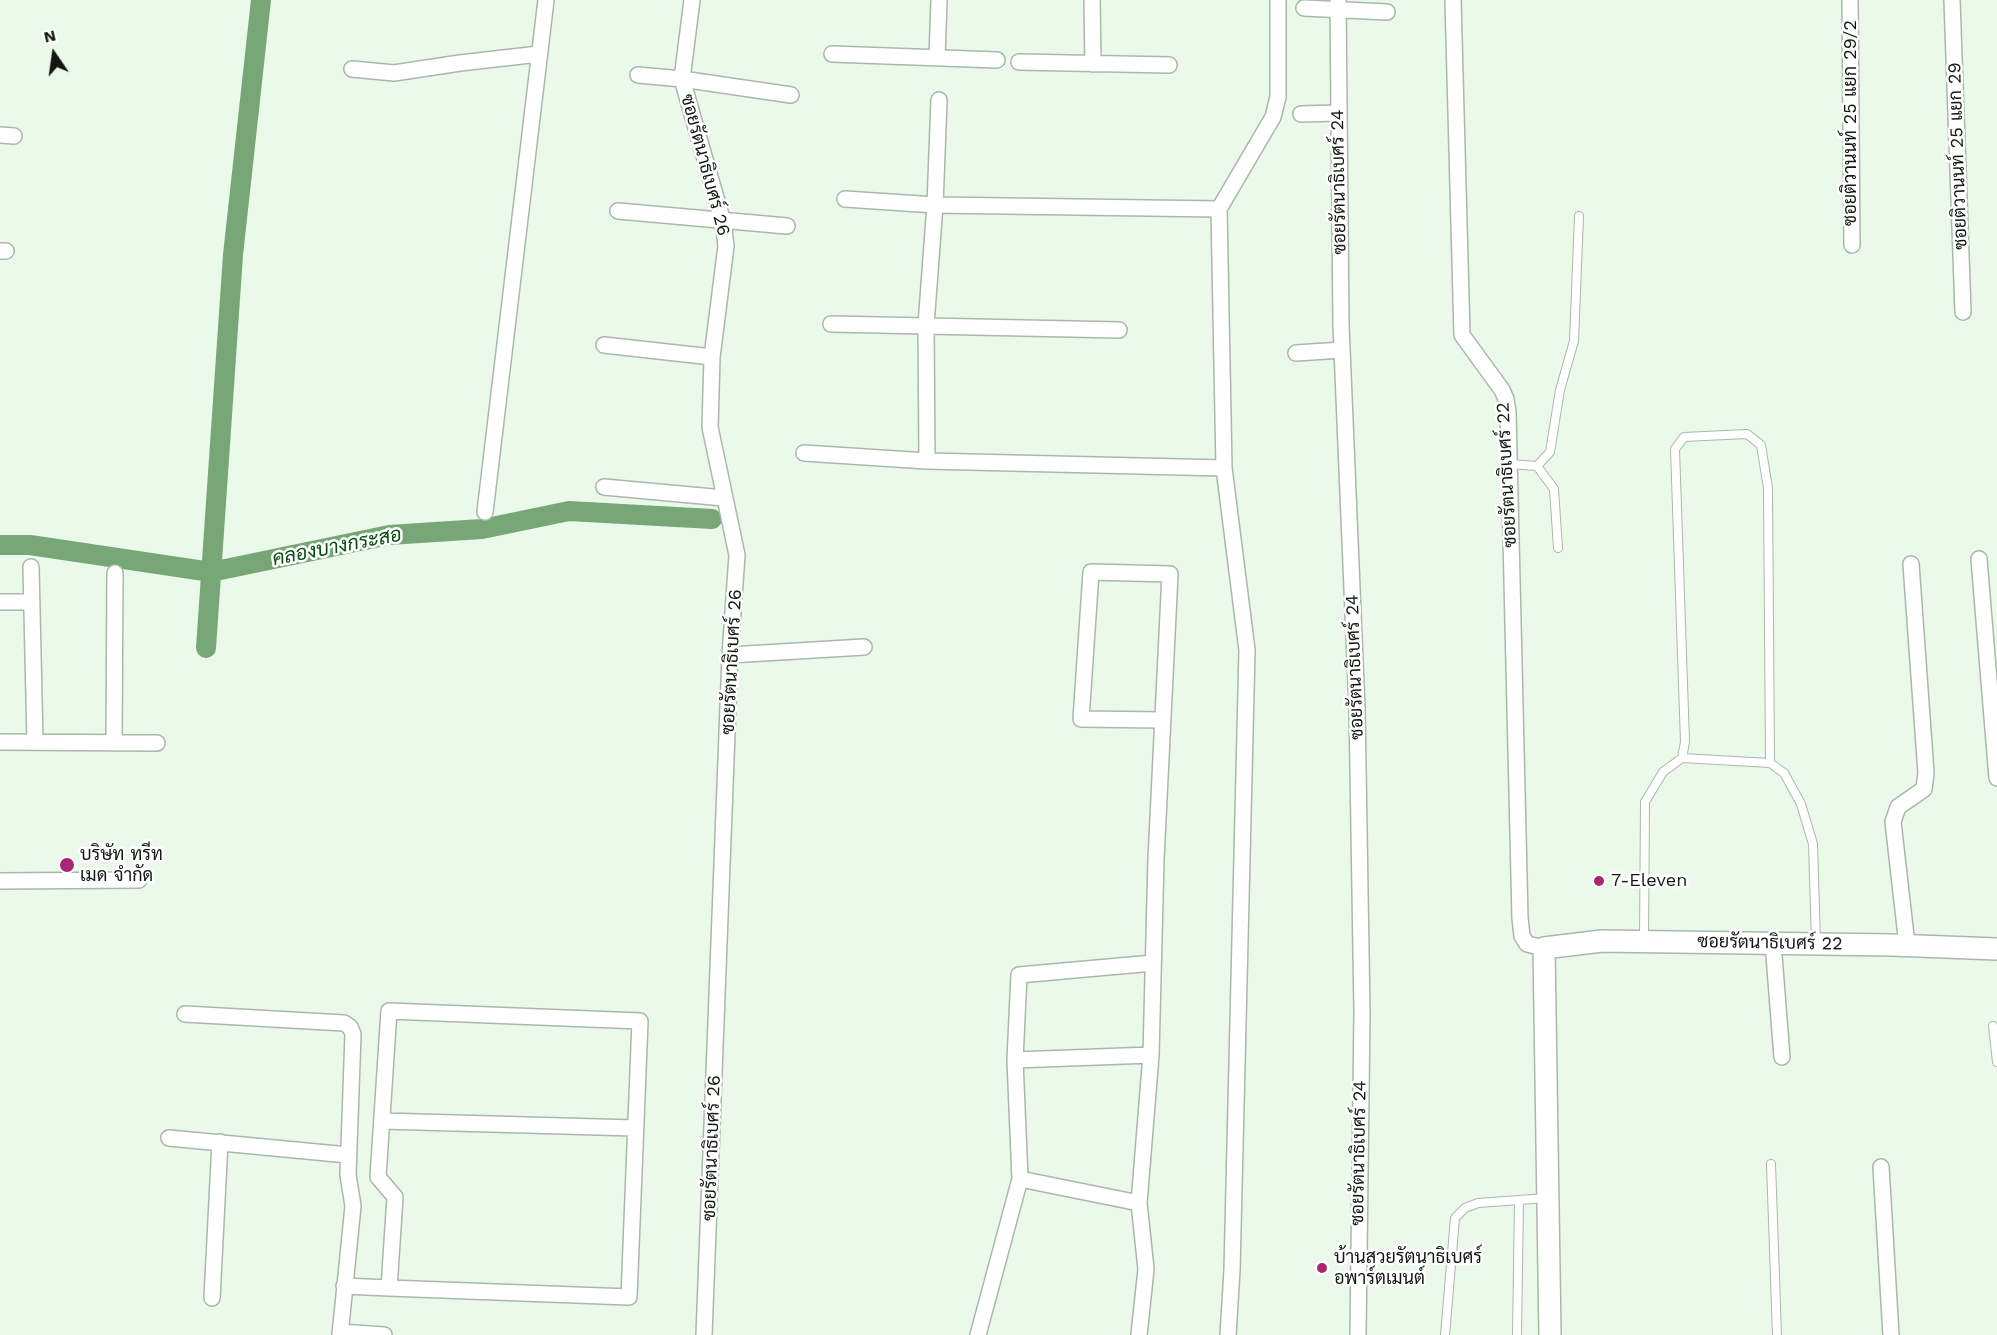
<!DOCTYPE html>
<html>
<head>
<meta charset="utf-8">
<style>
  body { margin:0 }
  #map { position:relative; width:1997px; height:1335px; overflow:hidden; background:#eaf9e9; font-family:"Work Sans",sans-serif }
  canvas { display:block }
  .north { position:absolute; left:24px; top:24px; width:60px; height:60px; -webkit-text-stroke:4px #fff; paint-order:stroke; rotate:347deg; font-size:16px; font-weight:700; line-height:24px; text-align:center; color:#121712 }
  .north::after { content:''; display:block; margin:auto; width:21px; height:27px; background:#121712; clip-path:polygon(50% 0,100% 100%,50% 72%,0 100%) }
</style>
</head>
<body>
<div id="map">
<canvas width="1997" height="1335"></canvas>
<div class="north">N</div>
</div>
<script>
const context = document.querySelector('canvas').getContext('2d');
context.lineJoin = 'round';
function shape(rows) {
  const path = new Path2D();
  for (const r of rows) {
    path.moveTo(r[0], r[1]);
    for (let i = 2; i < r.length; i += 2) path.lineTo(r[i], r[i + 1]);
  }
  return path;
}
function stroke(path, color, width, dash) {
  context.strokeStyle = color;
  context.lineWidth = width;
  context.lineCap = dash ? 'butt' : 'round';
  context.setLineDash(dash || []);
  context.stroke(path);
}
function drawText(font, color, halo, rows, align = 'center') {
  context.font = font + ' "Work Sans",Sarabun,sans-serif';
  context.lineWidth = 5;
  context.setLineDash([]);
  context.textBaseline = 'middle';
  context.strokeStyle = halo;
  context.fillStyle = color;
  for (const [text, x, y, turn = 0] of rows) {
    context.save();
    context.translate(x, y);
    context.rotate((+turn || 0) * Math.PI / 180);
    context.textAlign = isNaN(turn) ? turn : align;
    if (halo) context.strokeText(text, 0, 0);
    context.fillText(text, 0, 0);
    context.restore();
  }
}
const canal = shape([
  [0,545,30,545,211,572,389,535,482,529,569,511,712,519],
  [206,648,233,255,261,0]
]);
const lane = shape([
  [1509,464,1537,466,1550,452,1560,390,1574,341,1579,216],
  [1537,466,1554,489,1558,548],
  [1682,758,1770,763],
  [1644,940,1645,802,1663,772,1682,758,1685,742,1675,449,1684,437,1747,434,1761,445,1768,488,1770,763,1784,773,1801,804,1813,844,1816,942],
  [1993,1026,1997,1062],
  [1771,1164,1777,1335],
  [1445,1335,1455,1218,1465,1208,1478,1203,1546,1198],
  [1517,1335,1519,1200]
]);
const street = shape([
  [692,0,682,79,723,222,726,246,712,357,710,427,737,555,730,655,704,1335],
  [1092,0,1093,64],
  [1338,0,1341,325,1357,708,1362,1013,1358,1335],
  [1453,0,1462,335,1502,390,1506,399,1508,412,1520,918,1522,936,1527,944,1544,948],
  [1850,0,1852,245],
  [1952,0,1963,312],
  [1304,8,1387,12],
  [832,54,997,60],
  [937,58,939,0],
  [1019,62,1169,65],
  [352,69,394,73,460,63,539,54],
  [638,75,682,79,791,95],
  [1301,114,1338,113],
  [0,135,14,136],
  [845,199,935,205,1219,209],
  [618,211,787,226],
  [0,251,6,251],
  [831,324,1119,330],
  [604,345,712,357],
  [1296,353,1342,350],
  [804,453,927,461,1224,468],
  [927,461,926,325,935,205,939,100],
  [604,487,724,498],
  [485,512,546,0],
  [1979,559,1997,778],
  [31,567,35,742],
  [0,602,32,602],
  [730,655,864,647],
  [0,742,157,743],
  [114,743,115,573],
  [0,881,139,880],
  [1773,943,1782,1057],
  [1907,945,1893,822,1898,807,1924,789,1926,773,1911,564],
  [185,1014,344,1023,350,1027,353,1034,348,1175,353,1206,340,1335],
  [1015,1060,1151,1055],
  [382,1121,635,1128],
  [169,1138,348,1155],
  [1881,1167,1891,1335],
  [1020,1179,1139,1203],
  [344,1286,389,1288,629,1297,640,1021,389,1011,378,1177,395,1197,389,1288],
  [212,1298,220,1142],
  [340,1332,384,1335],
  [978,1335,1020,1179,1015,1060,1019,975,1153,963],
  [1139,1335,1146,1269,1139,1203,1151,1055,1156,859,1170,574,1091,572,1081,719,1162,720],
  [1228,1335,1232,1270,1247,650,1224,468,1219,209,1273,117,1278,97,1278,0]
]);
const secondary = shape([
  [1550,1335,1544,948,1602,941,1892,945,1997,949]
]);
const markers = [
  [67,865,8,"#a92672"],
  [1599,881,6,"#a92672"],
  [1322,1268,6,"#a92672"]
];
const streetNames = [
  ["ซอยติวานนท์ 25 แยก 29/2",1851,123,-90],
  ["ซอยติวานนท์ 25 แยก 29",1958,156,-92],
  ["ซอยรัตนาธิเบศร์ 26",705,165,75],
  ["ซอยรัตนาธิเบศร์ 24",1339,182,-91],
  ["ซอยรัตนาธิเบศร์ 22",1507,475,-93],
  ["ซอยรัตนาธิเบศร์ 26",732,662,-87],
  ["ซอยรัตนาธิเบศร์ 24",1355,667,-92],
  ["ซอยรัตนาธิเบศร์ 22",1770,943,1],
  ["ซอยรัตนาธิเบศร์ 26",712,1148,-88],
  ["ซอยรัตนาธิเบศร์ 24",1359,1153,-89]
];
const poiNames = [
  ["บริษัท ทรีท",80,855],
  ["เมด จำกัด",80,876],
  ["7-Eleven",1611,881],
  ["บ้านสวยรัตนาธิเบศร์",1334,1258],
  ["อพาร์ตเมนต์",1334,1279]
];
const waterNames = [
  ["คลองบางกระสอ",337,547,-11]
];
stroke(canal, '#78a777', 20);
stroke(lane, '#aab8aa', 10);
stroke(street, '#aab8aa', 18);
stroke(secondary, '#aab8aa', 24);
stroke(lane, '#fff', 8);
stroke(street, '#fff', 15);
stroke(secondary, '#fff', 21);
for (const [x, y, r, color] of markers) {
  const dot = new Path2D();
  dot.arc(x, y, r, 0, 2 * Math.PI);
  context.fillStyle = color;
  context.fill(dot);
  stroke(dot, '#fff', 2);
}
drawText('18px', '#121712', '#fff', streetNames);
drawText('18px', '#121712', '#fff', poiNames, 'left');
drawText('italic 20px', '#054f10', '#fff', waterNames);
</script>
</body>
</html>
